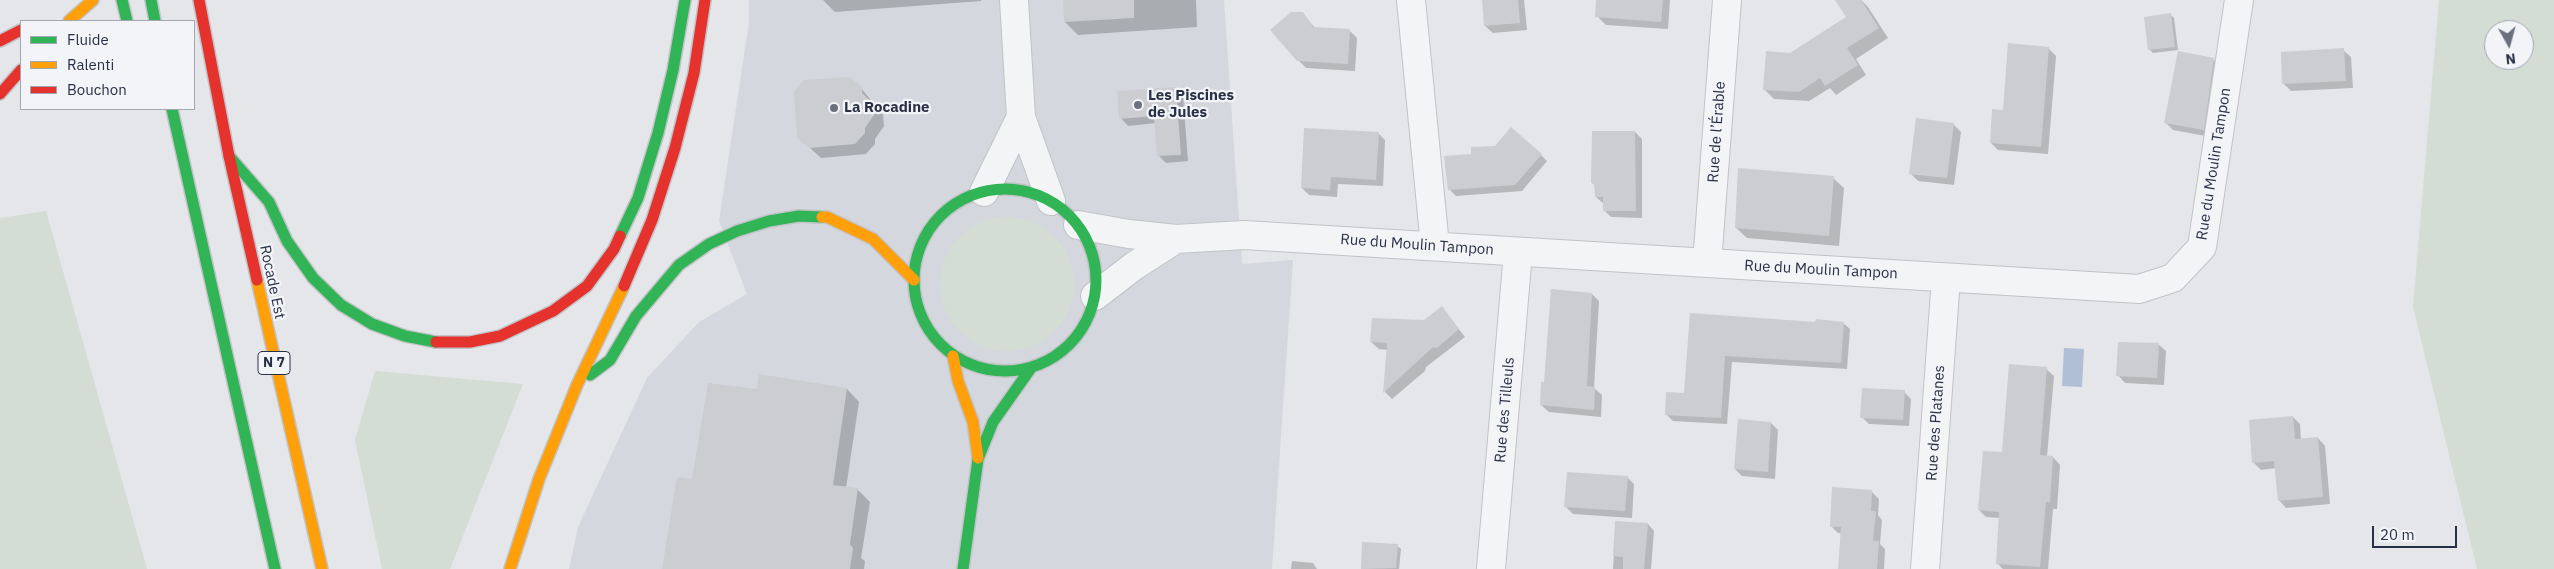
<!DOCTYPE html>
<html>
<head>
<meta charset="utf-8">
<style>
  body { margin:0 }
  #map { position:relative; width:2554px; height:569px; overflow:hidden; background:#e4e6e9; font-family:"IBM Plex Sans",sans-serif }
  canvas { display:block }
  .legend { position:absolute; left:20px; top:20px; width:175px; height:90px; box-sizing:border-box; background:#f2f4f8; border:1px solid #a1a6b0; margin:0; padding:6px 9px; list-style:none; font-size:15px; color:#283045 }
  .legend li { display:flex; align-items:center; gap:10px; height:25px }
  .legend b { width:25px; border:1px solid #a1a6b0 }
  .north { position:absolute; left:2484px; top:20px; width:50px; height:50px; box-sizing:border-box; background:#f2f4f8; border:1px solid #a1a6b0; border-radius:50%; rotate:173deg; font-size:14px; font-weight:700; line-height:20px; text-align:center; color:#283045 }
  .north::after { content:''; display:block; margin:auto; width:18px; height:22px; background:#6a707e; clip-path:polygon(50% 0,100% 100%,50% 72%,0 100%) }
  .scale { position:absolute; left:2372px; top:526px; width:85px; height:22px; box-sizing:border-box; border:2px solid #283045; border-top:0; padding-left:6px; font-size:15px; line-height:18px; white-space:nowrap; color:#283045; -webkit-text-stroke:4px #f2f4f8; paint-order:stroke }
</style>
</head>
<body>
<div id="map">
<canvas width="2554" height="569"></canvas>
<ul class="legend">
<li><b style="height:6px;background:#30b455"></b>Fluide</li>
<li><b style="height:6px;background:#ff9f0a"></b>Ralenti</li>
<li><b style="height:6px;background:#e5322d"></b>Bouchon</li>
</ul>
<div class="north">N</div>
<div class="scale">20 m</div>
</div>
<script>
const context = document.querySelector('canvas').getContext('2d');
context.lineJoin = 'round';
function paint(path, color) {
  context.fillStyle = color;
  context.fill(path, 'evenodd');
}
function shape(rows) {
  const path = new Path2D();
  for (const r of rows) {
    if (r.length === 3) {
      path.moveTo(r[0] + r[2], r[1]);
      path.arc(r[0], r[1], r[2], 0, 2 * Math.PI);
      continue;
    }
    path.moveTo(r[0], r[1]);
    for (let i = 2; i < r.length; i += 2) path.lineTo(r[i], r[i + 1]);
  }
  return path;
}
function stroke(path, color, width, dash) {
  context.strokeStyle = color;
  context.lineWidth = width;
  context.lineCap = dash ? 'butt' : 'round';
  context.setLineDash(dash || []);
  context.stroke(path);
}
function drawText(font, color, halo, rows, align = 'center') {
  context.font = font + ' "IBM Plex Sans",sans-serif';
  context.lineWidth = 4.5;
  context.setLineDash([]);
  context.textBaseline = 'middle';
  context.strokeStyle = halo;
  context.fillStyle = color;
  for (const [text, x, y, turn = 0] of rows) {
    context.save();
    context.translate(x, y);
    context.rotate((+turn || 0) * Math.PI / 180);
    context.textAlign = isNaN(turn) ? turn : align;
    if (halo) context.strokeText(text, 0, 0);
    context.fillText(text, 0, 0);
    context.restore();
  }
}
const built = shape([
  [749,0,1224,0,1242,264,1293,260,1272,569,569,569,578,527,647,378,699,322,747,294,719,221,749,22]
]);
const green = shape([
  [2439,0,2554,0,2554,569,2477,569,2413,307],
  [2494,30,2524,30,2524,60,2494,60],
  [46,211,147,569,0,569,0,218],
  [1007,284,67],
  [375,371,523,384,450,569,382,569,355,440]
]);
const water = shape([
  [2064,348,2084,349,2082,387,2062,386]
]);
const shadow = shape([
  [823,0,981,0,981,1,835,12],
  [1064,0,1196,0,1197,27,1078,35,1065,22],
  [1483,0,1524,0,1527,30,1493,33,1485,26],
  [1600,0,1670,0,1668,29,1606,25,1598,17],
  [1854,0,1861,0,1868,7,1888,38,1856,59,1866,75,1836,95,1830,88,1809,101,1774,99,1764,89,1791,54,1848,17],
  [1302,13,1315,28,1350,31,1357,38,1355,71,1306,68,1298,60],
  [2171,15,2174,18,2178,50,2153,53,2149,49],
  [2048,48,2056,56,2048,154,1998,150,1991,143,2005,112],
  [2343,50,2351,57,2353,88,2291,91,2283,83],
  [2179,52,2214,60,2221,67,2211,137,2173,130,2166,123],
  [861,88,883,115,884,126,875,139,875,144,866,154,821,158,799,138],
  [1175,88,1183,96,1188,161,1166,163,1158,155,1156,123,1128,126,1121,118],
  [1953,124,1961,132,1954,185,1918,181,1910,173],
  [1635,132,1642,139,1642,218,1611,217,1604,210,1604,204,1596,197,1596,186,1592,183],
  [1378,133,1385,140,1383,186,1338,184,1337,197,1309,195,1302,188],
  [1541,155,1547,161,1522,191,1456,196,1449,189],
  [1833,178,1844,188,1839,246,1747,238,1736,228],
  [1592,294,1599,301,1594,388,1602,395,1601,417,1549,412,1541,405,1545,384],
  [1442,308,1465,337,1426,367,1425,371,1392,399,1385,392,1388,350,1379,349,1371,342,1425,321],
  [1691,314,1817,324,1843,323,1850,329,1847,369,1732,362,1727,424,1673,421,1666,414,1685,394],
  [2158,344,2166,351,2164,385,2125,383,2118,375],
  [2046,369,2054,376,2047,457,2053,457,2060,465,2057,509,2053,509,2048,569,2003,569,1997,563,2000,518,1986,517,1979,510,2004,454],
  [760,376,847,389,859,402,846,488,857,489,870,502,861,558,865,561,864,569,663,569,694,481,758,391],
  [1904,392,1911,399,1909,426,1869,424,1862,417],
  [2293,417,2300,424,2301,440,2318,438,2325,446,2330,504,2286,508,2279,500,2276,468,2261,470,2253,462],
  [1771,423,1778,430,1775,479,1742,476,1735,469],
  [1627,477,1634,484,1632,518,1573,514,1566,507],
  [1872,492,1879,499,1878,515,1882,520,1880,544,1885,549,1884,569,1839,569,1842,533,1838,533,1831,526],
  [1616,522,1648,524,1654,531,1651,569,1613,569],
  [1363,543,1397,546,1401,549,1399,569,1362,569],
  [1292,561,1313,563,1317,569,1291,569]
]);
const building = shape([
  [1063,0,1134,0,1134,18,1064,22],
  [1482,0,1518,0,1520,23,1484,26],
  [1596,0,1663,0,1661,22,1595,17],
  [1835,0,1861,0,1879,28,1847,48,1858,65,1825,86,1820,78,1799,92,1763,90,1766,51,1790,53,1846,17],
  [1291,12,1303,12,1313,27,1350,29,1348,64,1297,61,1270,30],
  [2171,13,2175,47,2148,50,2144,17],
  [2008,43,2049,47,2041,147,1990,143,1992,109,2003,110],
  [2344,48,2346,81,2282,84,2281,52],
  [2178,51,2214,58,2204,130,2164,123],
  [850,77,862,87,862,93,872,103,874,115,865,128,865,133,855,144,809,148,797,138,794,92,804,80],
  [1176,87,1181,155,1157,156,1154,116,1119,119,1117,91],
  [1916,118,1954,123,1947,178,1909,174],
  [1511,127,1542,154,1515,185,1448,190,1444,156,1471,154,1471,147,1495,146],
  [1304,128,1379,132,1376,180,1331,177,1330,190,1301,188],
  [1592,131,1635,131,1636,211,1603,211,1603,197,1595,197,1594,183,1591,183],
  [1738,168,1834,176,1829,236,1735,228],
  [1551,289,1592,293,1587,386,1595,387,1594,410,1540,405,1541,382,1544,382],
  [1442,306,1459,329,1437,348,1433,347,1383,393,1387,343,1370,342,1372,318,1424,320],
  [1690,313,1815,322,1816,319,1844,322,1841,363,1725,356,1721,418,1665,415,1666,392,1684,393],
  [2118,342,2159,343,2157,378,2116,376],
  [2009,364,2047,367,2040,455,2053,456,2050,502,2046,502,2040,567,1996,564,1999,512,1978,510,1983,451,2002,452],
  [759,374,847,388,833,485,858,488,850,544,853,548,850,569,662,569,677,477,692,479,708,383,757,389],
  [1862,388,1905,390,1903,420,1860,418],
  [2293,416,2295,439,2318,437,2323,497,2278,501,2274,461,2252,463,2249,420],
  [1738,419,1771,422,1768,472,1734,469],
  [1567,472,1628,476,1625,511,1564,507],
  [1832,487,1872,490,1871,511,1876,511,1873,541,1879,541,1877,569,1838,569,1841,527,1830,527],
  [1615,521,1648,523,1644,569,1623,569,1623,557,1613,556],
  [1362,542,1398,544,1396,568,1361,569]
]);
const street = shape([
  [1014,0,1021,117,1051,201],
  [1411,0,1435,246],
  [984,192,1021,117],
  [1078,225,1129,234,1176,239,1244,235,2139,289,2173,278,2202,247,2239,0],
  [1707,263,1727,0],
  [1095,296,1134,266,1176,239],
  [1491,569,1518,252],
  [1925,569,1946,278]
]);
const fast = shape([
  [122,0,127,21],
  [151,0,155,21],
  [172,109,275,569],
  [229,156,269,202,287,241,313,278,341,305,372,324,405,336,436,342],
  [1005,280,91],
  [620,236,638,198,658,133,673,70,685,0],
  [590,375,610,360,636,316,679,265,709,244,737,231,769,221,799,216,822,217],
  [963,569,978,459,993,422,1031,368]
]);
const slow = shape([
  [69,21,93,0],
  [822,217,827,217,873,239,914,280],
  [257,280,322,569],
  [953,356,958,381,973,422,978,458],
  [510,569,539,479,577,385,624,286]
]);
const jam = shape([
  [199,0,229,156,257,280],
  [0,41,21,30],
  [0,94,21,70],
  [624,286,652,220,675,148,694,73,705,0],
  [436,342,470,342,500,336,553,311,587,286,614,249,620,236]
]);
const markers = [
  [1138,105,5,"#6a707e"],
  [834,108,5,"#6a707e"]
];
const shields = [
  [274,363,32]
];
const shieldNames = [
  ["N 7",274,363]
];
const poiNames = [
  ["Les Piscines",1148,96],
  ["de Jules",1148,113],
  ["La Rocadine",844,108]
];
const streetNames = [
  ["Rue de l’Érable",1717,132,-86],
  ["Rue du Moulin Tampon",2214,164,-81],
  ["Rue du Moulin Tampon",1417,245,4],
  ["Rue du Moulin Tampon",1821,270,3],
  ["Rocade Est",272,282,78],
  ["Rue des Tilleuls",1505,410,-85],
  ["Rue des Platanes",1936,423,-86]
];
paint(built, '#d4d7de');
paint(green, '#d3ddd4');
paint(water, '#b0bfd5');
paint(shadow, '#0003');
paint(building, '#cbcdd1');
stroke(street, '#c1c3c7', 30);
stroke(fast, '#c1c3c7', 14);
stroke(slow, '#c1c3c7', 14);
stroke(jam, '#c1c3c7', 14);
stroke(street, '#f3f4f6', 28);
stroke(fast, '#30b455', 11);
stroke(slow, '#ff9f0a', 11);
stroke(jam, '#e5322d', 11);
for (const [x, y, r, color] of markers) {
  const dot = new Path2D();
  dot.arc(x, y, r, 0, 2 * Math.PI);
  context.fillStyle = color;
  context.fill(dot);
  stroke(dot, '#f2f4f8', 2);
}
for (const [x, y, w] of shields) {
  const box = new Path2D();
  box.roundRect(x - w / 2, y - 11.5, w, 23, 4);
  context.fillStyle = '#f2f4f8';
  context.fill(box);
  stroke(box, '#283045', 1);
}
drawText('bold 14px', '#283045', null, shieldNames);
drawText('bold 15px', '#283045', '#f2f4f8', poiNames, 'left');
drawText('15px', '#283045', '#f2f4f8', streetNames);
</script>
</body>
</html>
